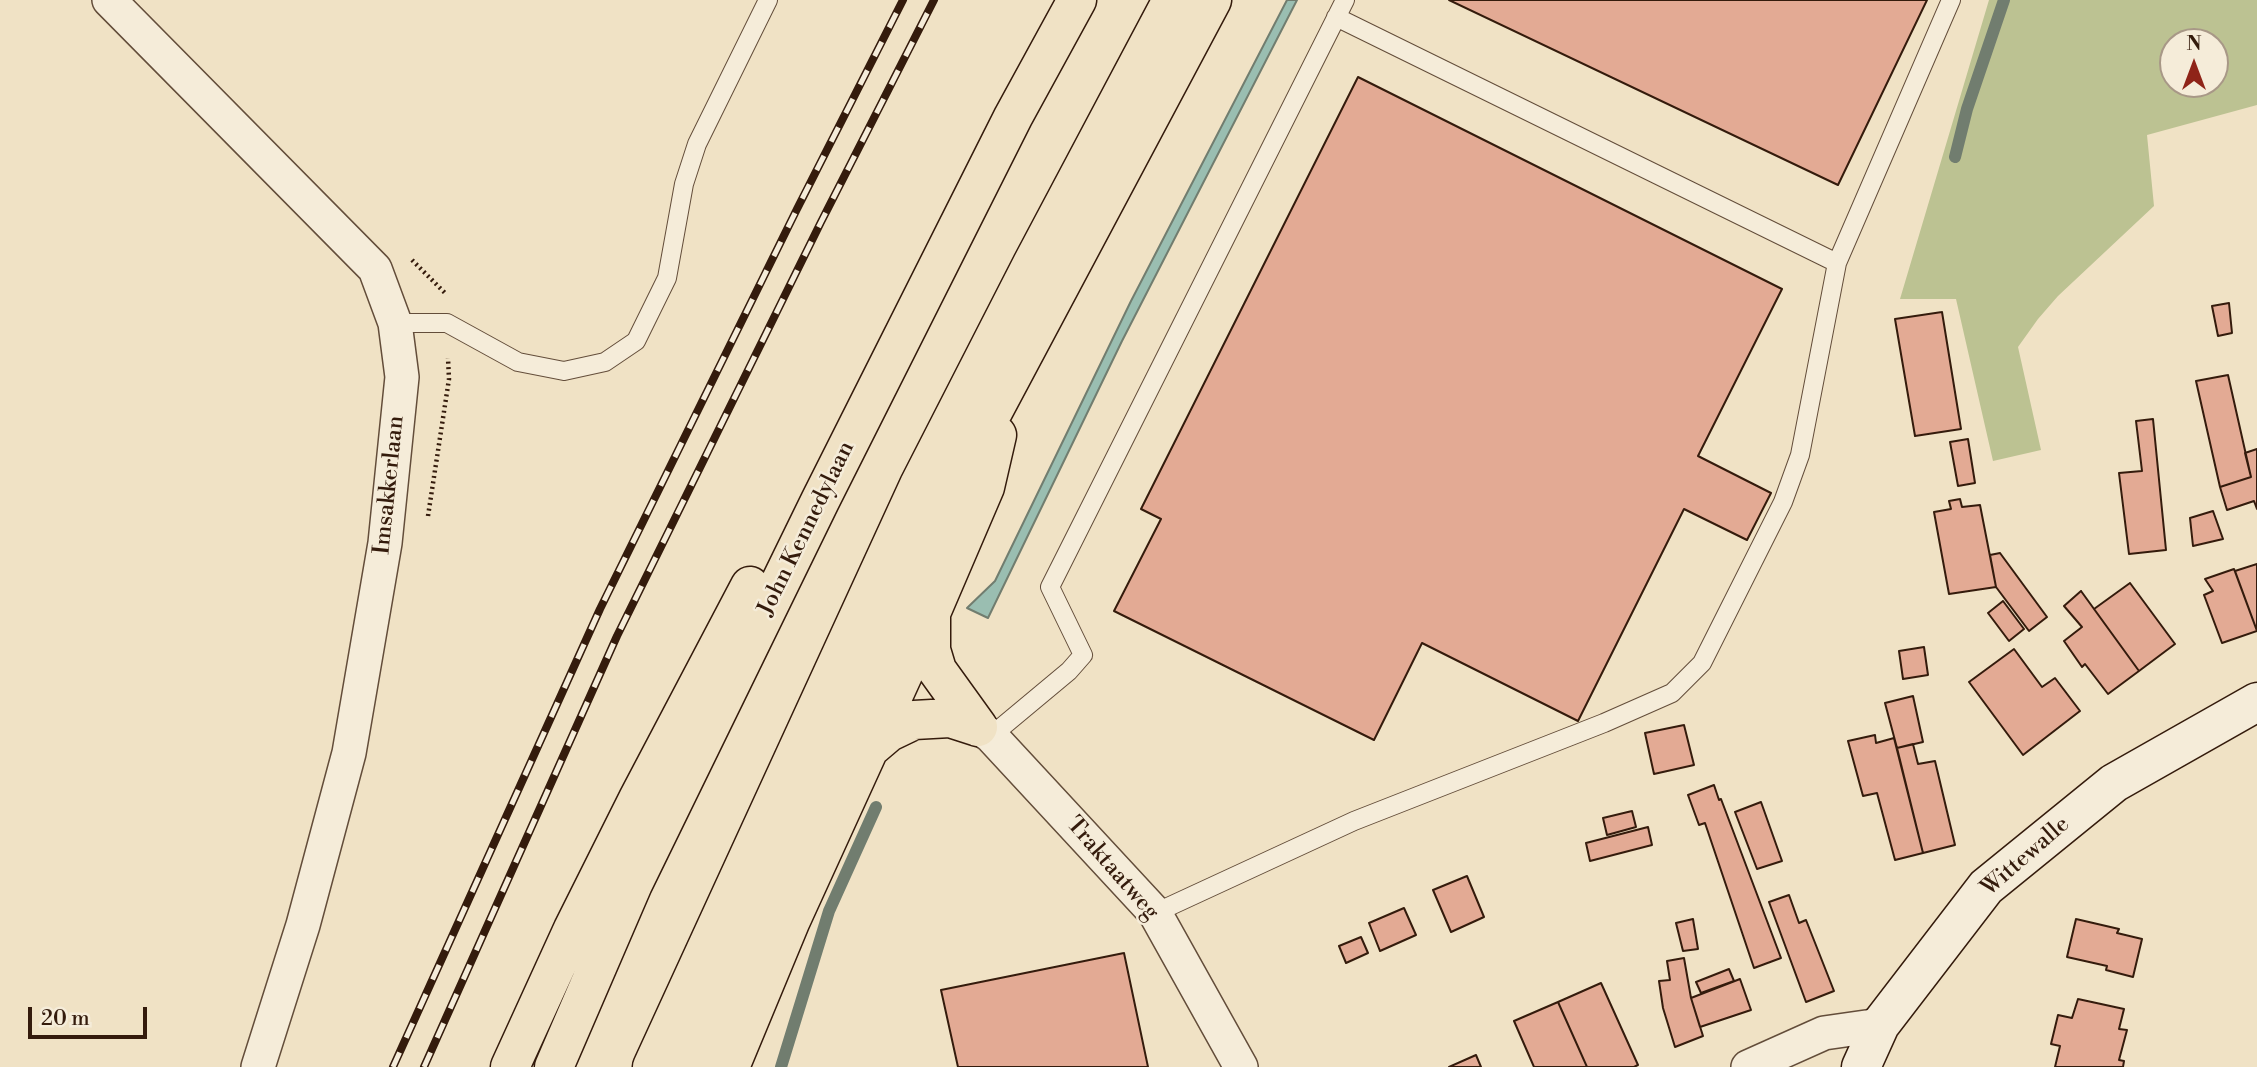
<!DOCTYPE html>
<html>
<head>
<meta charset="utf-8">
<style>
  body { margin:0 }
  #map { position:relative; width:2257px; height:1067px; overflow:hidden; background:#f0e2c5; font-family:"Libre Bodoni",serif }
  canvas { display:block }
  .north { position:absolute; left:2159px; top:28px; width:70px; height:70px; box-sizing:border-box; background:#f5ecd9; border:2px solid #a89887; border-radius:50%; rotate:0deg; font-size:19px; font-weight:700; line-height:28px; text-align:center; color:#341b0c }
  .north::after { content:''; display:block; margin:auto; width:24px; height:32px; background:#8f2418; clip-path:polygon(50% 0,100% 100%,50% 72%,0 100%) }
  .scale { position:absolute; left:28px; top:1007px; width:119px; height:32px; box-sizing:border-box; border:4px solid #341b0c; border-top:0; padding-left:9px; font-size:21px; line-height:24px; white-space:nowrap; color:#341b0c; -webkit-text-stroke:5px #f5ecd9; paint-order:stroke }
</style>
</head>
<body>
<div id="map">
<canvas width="2257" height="1067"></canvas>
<div class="north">N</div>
<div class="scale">20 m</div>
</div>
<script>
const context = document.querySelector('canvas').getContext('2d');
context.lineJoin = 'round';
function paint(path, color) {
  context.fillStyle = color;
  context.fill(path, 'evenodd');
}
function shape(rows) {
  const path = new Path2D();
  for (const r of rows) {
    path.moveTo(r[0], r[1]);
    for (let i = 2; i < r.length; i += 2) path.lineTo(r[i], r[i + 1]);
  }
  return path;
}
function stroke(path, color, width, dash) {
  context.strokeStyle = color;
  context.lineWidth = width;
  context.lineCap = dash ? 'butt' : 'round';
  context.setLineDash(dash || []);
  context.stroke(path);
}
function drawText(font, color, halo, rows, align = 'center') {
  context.font = font + ' "Libre Bodoni",serif';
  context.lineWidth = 5;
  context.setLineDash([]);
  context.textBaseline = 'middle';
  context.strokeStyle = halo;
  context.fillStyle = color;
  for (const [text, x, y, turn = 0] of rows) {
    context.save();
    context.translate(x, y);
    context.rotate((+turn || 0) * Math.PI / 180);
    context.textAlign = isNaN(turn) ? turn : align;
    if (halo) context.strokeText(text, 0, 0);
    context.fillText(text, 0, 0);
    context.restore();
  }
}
const green = shape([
  [1989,0,2257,0,2257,105,2147,135,2154,206,2058,296,2038,319,2018,347,2041,450,1993,461,1956,299,1900,299],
  [2215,42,2215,84,2173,84,2173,42]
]);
const water = shape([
  [1287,0,1297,0,1122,341,988,618,967,608,995,581,1131,301,1287,0]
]);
const stream = shape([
  [1955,157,1967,109,2004,0],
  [781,1067,829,911,876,807]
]);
const building = shape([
  [1449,0,1927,0,1838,185,1449,0],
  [1358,77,1782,289,1698,456,1771,493,1747,540,1684,509,1578,721,1422,643,1374,740,1114,611,1161,519,1141,509,1358,77],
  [2229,303,2232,333,2218,336,2212,306,2229,303],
  [1942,312,1961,429,1915,436,1895,319,1942,312],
  [2228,375,2251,477,2220,487,2196,381,2228,375],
  [2153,419,2166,550,2129,554,2119,473,2142,471,2136,421,2153,419],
  [1968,439,1975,483,1958,486,1950,442,1968,439],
  [2257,449,2257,509,2254,501,2227,510,2220,487,2251,477,2245,453,2257,449],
  [1960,499,1962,507,1980,505,1996,587,1949,594,1934,512,1951,509,1949,501,1960,499],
  [2213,511,2223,539,2193,546,2190,518,2213,511],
  [2000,553,2047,617,2029,631,1996,587,1990,555,2000,553],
  [2257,564,2257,631,2235,571,2257,564],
  [2234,569,2257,631,2222,643,2204,595,2213,591,2205,579,2234,569],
  [2130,583,2175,644,2139,671,2094,609,2130,583],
  [2081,591,2139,671,2108,694,2085,664,2082,667,2064,641,2082,627,2064,606,2081,591],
  [2003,601,2024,629,2009,641,1988,613,2003,601],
  [1924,647,1928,675,1903,679,1899,651,1924,647],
  [2014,649,2042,687,2055,678,2080,711,2023,755,1969,682,2014,649],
  [1913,696,1923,742,1897,748,1885,703,1913,696],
  [1684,725,1694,765,1654,774,1645,733,1684,725],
  [1875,735,1876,743,1894,738,1923,853,1895,860,1877,793,1863,796,1848,741,1875,735],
  [1913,744,1918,764,1935,761,1955,845,1923,853,1897,748,1913,744],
  [1714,785,1719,800,1721,799,1781,958,1754,968,1705,823,1699,825,1688,795,1714,785],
  [1761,802,1782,861,1757,869,1735,812,1761,802],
  [1632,811,1636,827,1607,835,1603,818,1632,811],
  [1648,827,1652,845,1590,861,1586,843,1648,827],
  [1467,876,1484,917,1451,932,1433,890,1467,876],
  [1789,895,1799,923,1806,920,1834,991,1806,1002,1769,902,1789,895],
  [1404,908,1416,935,1380,951,1369,923,1404,908],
  [1693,919,1698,949,1683,951,1676,923,1693,919],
  [2076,919,2119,929,2117,933,2142,939,2133,977,2106,970,2107,966,2067,957,2076,919],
  [1361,937,1368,953,1346,963,1339,946,1361,937],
  [1124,953,1148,1067,958,1067,941,990,1124,953],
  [1684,958,1691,998,1703,1036,1675,1047,1663,1008,1659,981,1670,980,1667,961,1684,958],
  [1729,969,1734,981,1701,993,1696,982,1729,969],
  [1740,979,1751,1010,1700,1027,1691,998,1740,979],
  [1601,983,1638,1065,1634,1067,1587,1067,1558,1002,1601,983],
  [2078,999,2124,1009,2119,1029,2127,1030,2119,1060,2124,1061,2123,1067,2055,1067,2060,1046,2051,1044,2058,1015,2072,1018,2078,999],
  [1558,1002,1587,1067,1534,1067,1514,1021,1558,1002],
  [1476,1055,1481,1067,1449,1067,1476,1055]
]);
const path = shape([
  [412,260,445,293],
  [428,516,449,379,448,358]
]);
const lane = shape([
  [1336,17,1837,263],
  [395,323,447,323,518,362,564,371,605,362,636,341,667,278,684,184,697,144,768,0],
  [991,736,1069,671,1083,655,1050,587,1345,0],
  [1155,913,1354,821,1604,723,1672,693,1702,663,1783,502,1800,455,1837,263,1951,0]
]);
const street = shape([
  [109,0,375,269,395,323,402,377,385,543,349,753,303,925,258,1067],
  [978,727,991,736,1155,913,1241,1067],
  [1748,1067,1824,1033,1880,1025]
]);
const secondary = shape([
  [1861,1067,1880,1025,1986,887,2114,783,2257,702]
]);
const highway = shape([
  [931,617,931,650,937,670,978,727],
  [869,749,889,732,914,720,950,718,978,727],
  [510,1067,573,929,638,799,750,586],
  [554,1067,633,884,820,501,1013,117,1077,0],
  [652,1067,919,485,1032,264,1172,0],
  [691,1067,811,792,973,449,1212,0],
  [730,1067,791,920,931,613,985,487,997,435]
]);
const rail = shape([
  [393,1067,600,609,797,209,903,0],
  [424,1067,617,636,821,222,934,0]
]);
const streetNames = [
  ["Imsakkerlaan",390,485,-84],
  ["John Kennedylaan",807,529,-64],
  ["Wittewalle",2026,857,-41],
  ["Traktaatweg",1112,869,49]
];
paint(green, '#bcc292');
paint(water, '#9abeb1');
stroke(water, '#717d6f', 2);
stroke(stream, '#717d6f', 12);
paint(building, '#e3aa94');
stroke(building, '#341b0c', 2);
stroke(lane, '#634d3a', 20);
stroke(street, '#634d3a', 36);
stroke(secondary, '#341b0c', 41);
stroke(highway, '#341b0c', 41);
stroke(path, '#341b0c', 4.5, [2, 3.5]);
stroke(lane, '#f5ecd9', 18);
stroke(street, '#f5ecd9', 33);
stroke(secondary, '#f5ecd9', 38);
stroke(highway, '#f0e2c5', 38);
stroke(rail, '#341b0c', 8);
stroke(rail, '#f5ecd9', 5, [16]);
drawText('23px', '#341b0c', '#f5ecd9', streetNames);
</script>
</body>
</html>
